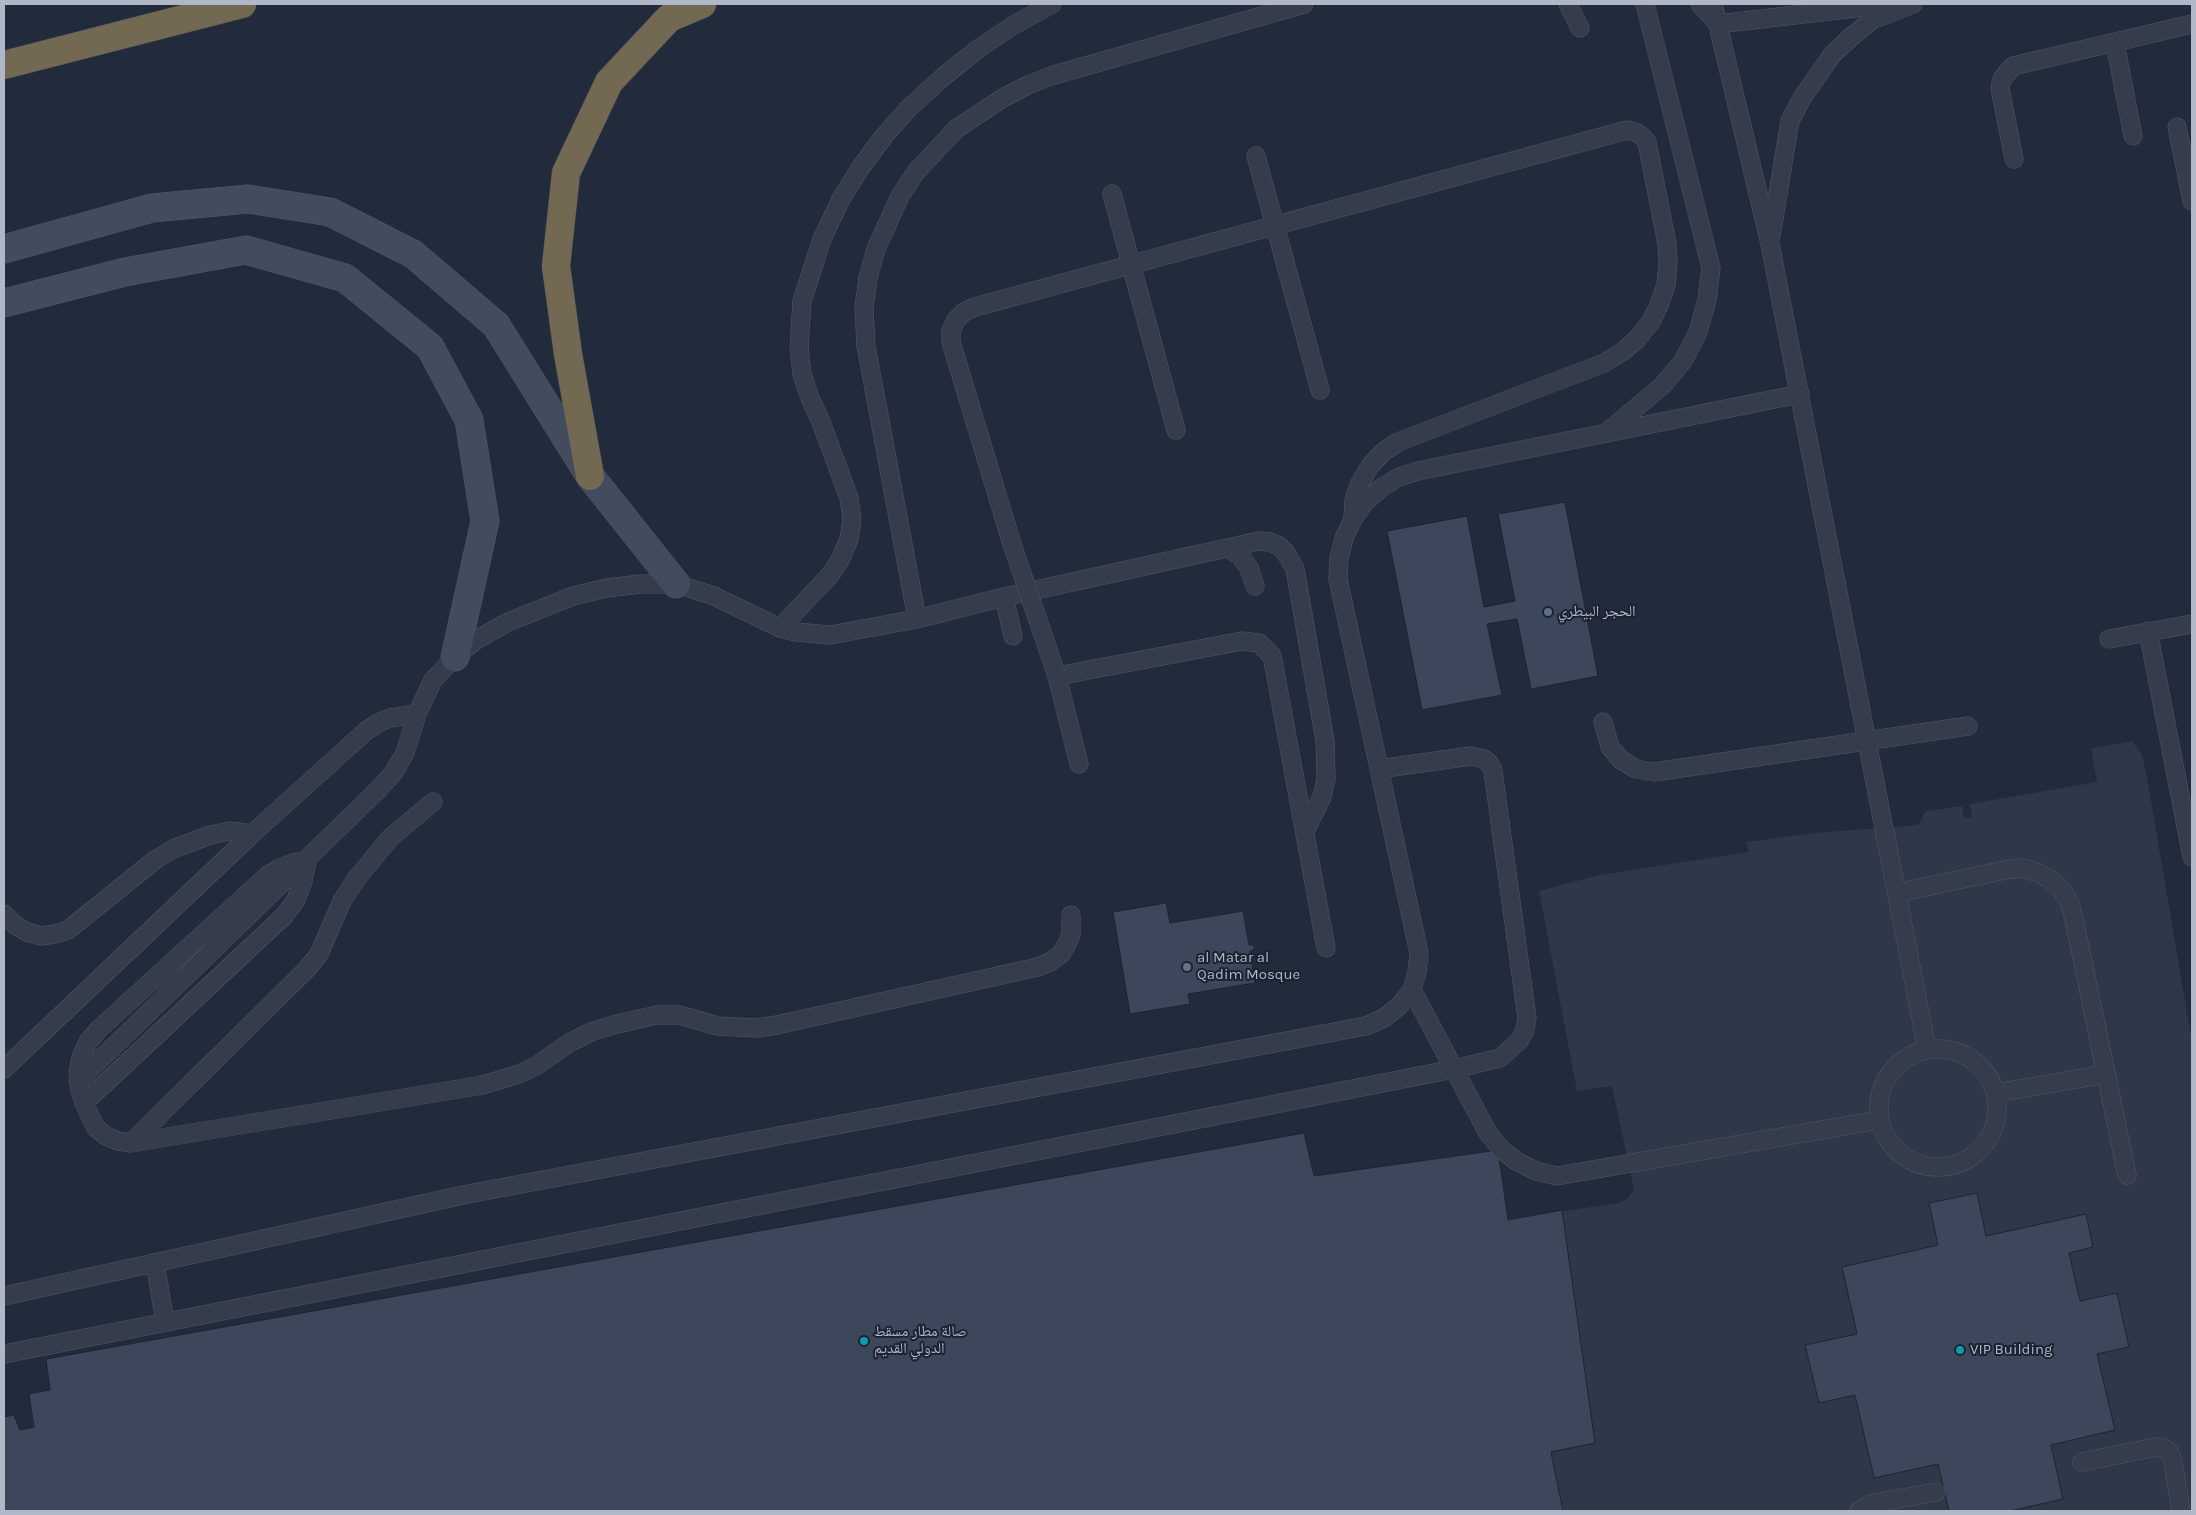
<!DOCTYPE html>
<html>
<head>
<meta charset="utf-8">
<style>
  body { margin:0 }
  #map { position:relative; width:2196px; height:1515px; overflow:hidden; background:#212b3c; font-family:Karla,sans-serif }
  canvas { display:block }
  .frame { position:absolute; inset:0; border:5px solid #b0b8c8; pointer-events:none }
</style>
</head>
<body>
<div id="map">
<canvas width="2196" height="1515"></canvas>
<div class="frame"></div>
</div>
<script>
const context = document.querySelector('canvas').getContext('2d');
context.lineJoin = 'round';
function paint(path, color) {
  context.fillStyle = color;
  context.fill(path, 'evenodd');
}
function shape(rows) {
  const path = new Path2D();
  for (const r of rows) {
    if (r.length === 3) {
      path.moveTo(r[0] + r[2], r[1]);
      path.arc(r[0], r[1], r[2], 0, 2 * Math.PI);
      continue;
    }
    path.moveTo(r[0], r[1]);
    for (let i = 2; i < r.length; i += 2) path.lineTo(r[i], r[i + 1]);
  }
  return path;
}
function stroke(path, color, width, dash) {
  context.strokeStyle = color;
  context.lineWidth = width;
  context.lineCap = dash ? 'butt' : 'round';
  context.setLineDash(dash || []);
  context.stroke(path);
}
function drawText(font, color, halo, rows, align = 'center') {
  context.font = font + ' Karla,"Noto Naskh Arabic",sans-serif';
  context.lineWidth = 4;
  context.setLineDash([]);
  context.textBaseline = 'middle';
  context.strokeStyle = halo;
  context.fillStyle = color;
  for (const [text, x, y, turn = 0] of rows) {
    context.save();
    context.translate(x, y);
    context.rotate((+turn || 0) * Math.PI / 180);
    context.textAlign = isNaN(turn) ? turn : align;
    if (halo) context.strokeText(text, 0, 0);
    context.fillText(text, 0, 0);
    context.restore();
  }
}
const airport = shape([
  [2132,741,2142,755,2146,772,2192,1041,2192,1511,4,1511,4,1417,14,1415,20,1430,33,1427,29,1394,50,1390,46,1359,1304,1133,1315,1176,1498,1150,1508,1219,1619,1203,1628,1198,1634,1189,1612,1086,1577,1091,1539,891,1599,875,1749,852,1746,842,1815,833,1918,825,1926,811,1962,806,1964,818,1972,817,1970,804,2097,782,2091,748]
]);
const building = shape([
  [1565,502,1598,676,1531,689,1517,619,1487,624,1502,695,1422,710,1387,531,1467,516,1484,607,1515,601,1498,514,1565,502],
  [1166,903,1170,923,1243,911,1249,945,1253,945,1255,949,1250,951,1255,983,1188,994,1190,1004,1130,1014,1113,912,1166,903],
  [1304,1133,1314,1176,1498,1150,1508,1220,1562,1210,1595,1443,1551,1452,1563,1511,4,1511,4,1417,14,1415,20,1430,34,1427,29,1394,50,1390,46,1359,1304,1133],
  [1977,1193,1986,1236,2086,1214,2093,1247,2069,1253,2080,1301,2117,1293,2129,1347,2097,1354,2115,1430,2051,1445,2063,1499,2010,1511,1949,1511,1938,1464,1874,1478,1855,1395,1819,1403,1805,1345,1857,1334,1842,1267,1938,1245,1929,1203,1977,1193]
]);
const lane = shape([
  [1568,4,1580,28],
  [1700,4,1718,24,1889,4],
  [1713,4,1770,244,1927,1049],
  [2115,43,2133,136],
  [2177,127,2192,201],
  [1256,156,1320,390],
  [2014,159,2000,88,2002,79,2013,66,2192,24],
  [1112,194,1176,430],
  [1771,236,1790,121,1802,98,1832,55,1851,37,1872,20,1913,4],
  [1606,433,1662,386,1683,361,1698,332,1707,300,1711,268,1645,4],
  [1012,544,951,342,951,331,956,320,964,312,975,307,1627,130,1635,132,1642,136,1647,142,1667,244,1668,264,1666,285,1659,305,1650,323,1637,339,1622,352,1604,363,1398,442,1383,452,1370,466,1360,483,1354,500,1353,516],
  [1227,548,1240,556,1249,568,1255,586],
  [1004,597,1013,636],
  [917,619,866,346,864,307,868,278,876,249,900,196,916,172,956,129,1003,98,1028,85,1054,75,1304,4],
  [780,628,831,574,841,558,849,539,852,519,849,498,821,422,810,398,802,374,799,348,802,301,822,239,841,199,861,167,884,136,909,108,943,77,978,49,1012,26,1052,4],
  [2148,631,2192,857],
  [2109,639,2192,624],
  [1603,722,1610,747,1621,760,1636,769,1654,772,1968,726],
  [1079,764,1057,676,1242,641,1259,643,1272,656,1274,666,1326,948],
  [1897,893,2005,870,2022,868,2036,872,2050,879,2062,890,2070,904,2074,919,2127,1175],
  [4,914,15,925,27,932,41,936,55,934,68,930,155,860,173,849,210,835,230,831,252,834],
  [1412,990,1488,1133,1501,1149,1516,1161,1536,1171,1557,1176,1879,1120],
  [1938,1108,59],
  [4,1069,252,834,366,731,378,723,390,718,417,714],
  [78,1081,379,789,394,772,405,753,417,714,433,680,455,657,476,640,508,622,573,596,607,588,641,584,676,584,714,596,780,628,796,632,830,635,917,619,1004,597,1259,541,1270,542,1279,546,1286,553,1295,569,1325,741,1326,779,1322,797,1305,831],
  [1996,1093,2106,1074],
  [84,1103,284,916,296,900,303,881,307,861,293,863,280,868,268,875,99,1029,88,1042,81,1057,78,1073,80,1090,84,1103,96,1128,106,1136,118,1141,131,1143,483,1085,519,1074,536,1066,569,1043,591,1032,613,1025,657,1015,679,1015,718,1026,757,1028,777,1025,1038,967,1050,962,1061,954,1067,944,1071,934,1071,915],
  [131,1143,307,969,319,954,342,901,357,878,391,837,433,802],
  [155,1263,165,1322],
  [4,1296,468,1194,1366,1026,1384,1018,1399,1006,1412,990,1417,972,1419,953,1338,579,1339,558,1344,538,1353,519,1365,502,1381,488,1399,477,1418,471,1800,394],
  [4,1354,1454,1069,1500,1058,1519,1041,1525,1030,1527,1018,1493,771,1489,763,1484,759,1471,756,1379,769],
  [2082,1462,2151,1448,2159,1447,2167,1450,2171,1455,2173,1462,2181,1511],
  [1859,1511,1870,1504,1936,1492]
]);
const secondary = shape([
  [4,249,152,208,248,199,330,212,413,254,496,325,590,476,676,584],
  [4,303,125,272,246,250,345,278,430,347,469,420,485,521,455,657]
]);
const highway = shape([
  [4,65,242,4],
  [590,476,568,354,556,266,566,173,609,82,669,18,702,4]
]);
const laneBridge = shape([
  [1012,544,1057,676]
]);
const markers = [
  [1548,612,5,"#5c6f8a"],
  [1187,967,5,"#6b7280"],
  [864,1341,5,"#0f9aa8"],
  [1960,1350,5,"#0f9aa8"]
];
const poiNames = [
  ["الحجر البيطري",1558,612],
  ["al Matar al",1197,958],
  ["Qadim Mosque",1197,975],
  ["صالة مطار مسقط",874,1332],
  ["الدولي القديم",874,1349],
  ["VIP Building",1970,1350]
];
paint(airport, '#2f3849');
paint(building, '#3d475c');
stroke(building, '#1c2433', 1);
stroke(lane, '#505867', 19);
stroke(secondary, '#505867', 29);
stroke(highway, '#404857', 29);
stroke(lane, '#353d4c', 18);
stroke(secondary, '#434b5f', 28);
stroke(highway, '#736852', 28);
stroke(laneBridge, '#505867', 19, []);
stroke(laneBridge, '#353d4c', 18);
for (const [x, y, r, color] of markers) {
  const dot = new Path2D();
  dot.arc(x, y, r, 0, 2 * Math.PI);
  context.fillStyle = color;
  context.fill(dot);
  stroke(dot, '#1b2231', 2);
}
drawText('15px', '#b0b8c8', '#1b2231', poiNames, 'left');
</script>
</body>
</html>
